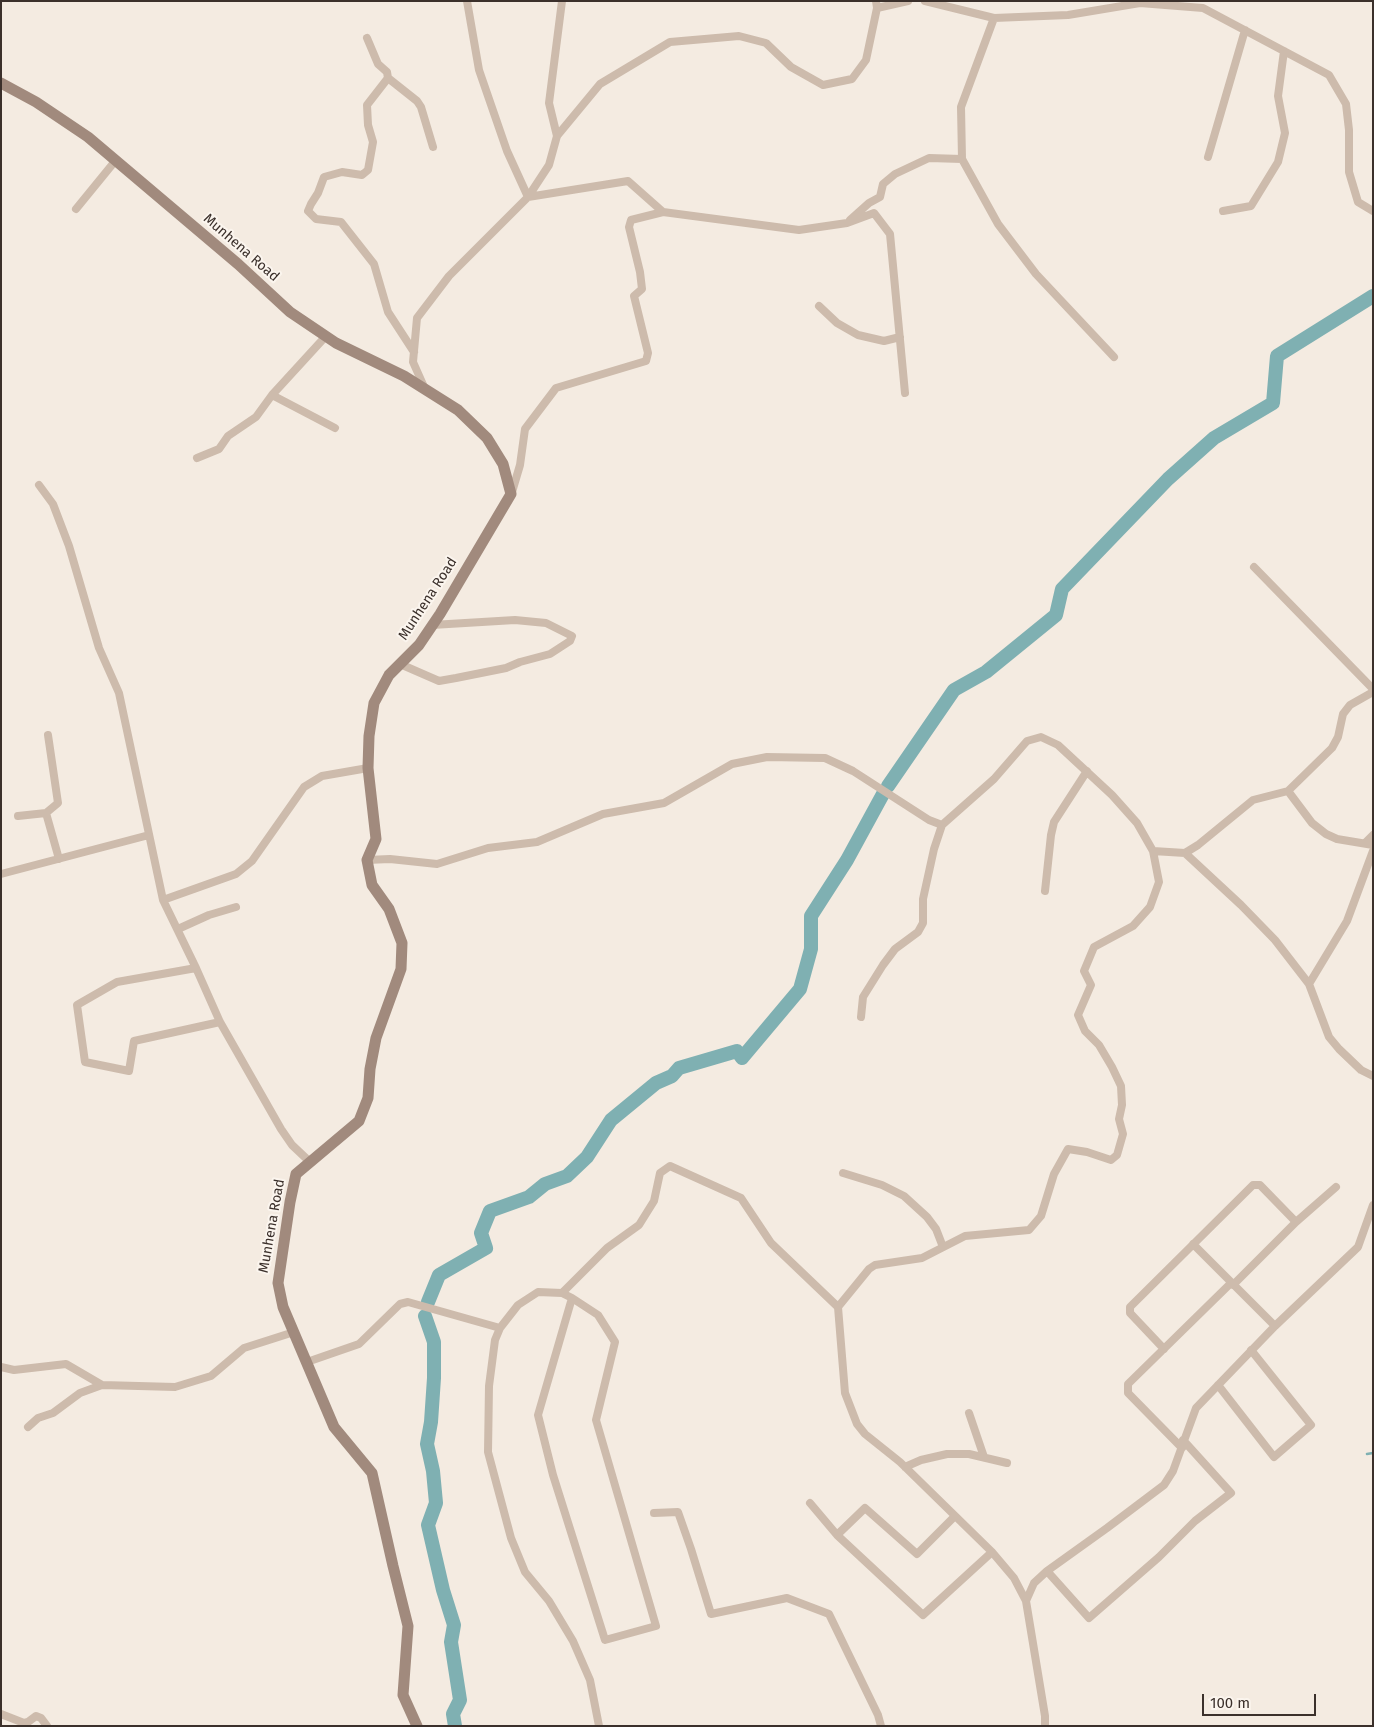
<!DOCTYPE html>
<html>
<head>
<meta charset="utf-8">
<style>
  body { margin:0 }
  #map { position:relative; width:1374px; height:1727px; overflow:hidden; background:#f4ebe1; font-family:"Fira Sans",sans-serif }
  canvas { display:block }
  .frame { position:absolute; inset:0; border:2px solid #3b302b; pointer-events:none }
  .scale { position:absolute; left:1202px; top:1694px; width:114px; height:22px; box-sizing:border-box; border:2px solid #3b302b; border-top:0; padding-left:6px; font-size:15px; line-height:18px; white-space:nowrap; color:#3b302b; -webkit-text-stroke:4px #fbf5ee; paint-order:stroke }
</style>
</head>
<body>
<div id="map">
<canvas width="1374" height="1727"></canvas>
<div class="frame"></div>
<div class="scale">100 m</div>
</div>
<script>
const context = document.querySelector('canvas').getContext('2d');
context.lineJoin = 'round';
function shape(rows) {
  const path = new Path2D();
  for (const r of rows) {
    path.moveTo(r[0], r[1]);
    for (let i = 2; i < r.length; i += 2) path.lineTo(r[i], r[i + 1]);
  }
  return path;
}
function stroke(path, color, width, dash) {
  context.strokeStyle = color;
  context.lineWidth = width;
  context.lineCap = dash ? 'butt' : 'round';
  context.setLineDash(dash || []);
  context.stroke(path);
}
function drawText(font, color, halo, rows, align = 'center') {
  context.font = font + ' "Fira Sans",sans-serif';
  context.lineWidth = 4;
  context.setLineDash([]);
  context.textBaseline = 'middle';
  context.strokeStyle = halo;
  context.fillStyle = color;
  for (const [text, x, y, turn = 0] of rows) {
    context.save();
    context.translate(x, y);
    context.rotate((+turn || 0) * Math.PI / 180);
    context.textAlign = isNaN(turn) ? turn : align;
    if (halo) context.strokeText(text, 0, 0);
    context.fillText(text, 0, 0);
    context.restore();
  }
}
const stream = shape([
  [1367,1454,1373,1453]
]);
const river = shape([
  [888,786,954,690,986,672,1056,615,1062,589,1168,479,1214,438,1273,403,1277,356,1373,296],
  [428,1302,439,1275,486,1248,481,1233,490,1211,529,1197,545,1184,567,1176,587,1157,611,1120,656,1083,672,1076,679,1068,737,1051,742,1058,800,989,811,949,811,916,847,860,883,794],
  [425,1316,434,1342,434,1378,431,1422,427,1444,433,1471,436,1503,428,1525,443,1590,454,1625,451,1642,460,1700,453,1714,455,1726]
]);
const street = shape([
  [467,1,479,70,507,151,528,197,628,181,663,212,799,230,847,223,874,213,890,234,905,393],
  [925,1,994,18,1068,15,1140,3,1203,8,1329,75,1346,104,1349,130,1349,172,1358,202,1373,211],
  [877,8,908,1],
  [994,18,961,107,962,159,998,224,1036,274,1114,357],
  [367,38,378,64,387,72,388,78,367,105,368,125,373,142,368,170,362,175,342,172,324,177,318,193,311,204,308,211,316,219,341,222,374,264,388,312,414,352],
  [388,78,417,101,421,107,433,147],
  [557,136,549,103,562,1],
  [1208,157,1245,30],
  [76,209,116,160],
  [1223,211,1251,206,1278,162,1285,133,1278,96,1284,51],
  [850,220,869,203,880,197,883,184,895,174,929,158,962,159],
  [819,306,837,323,858,335,884,341,900,337],
  [425,389,413,362,417,318,449,276,528,197,549,165,557,136,600,84,670,42,739,36,766,43,791,67,823,85,852,79,866,60,877,8,876,1],
  [272,395,335,428],
  [197,458,219,449,228,436,256,417,272,395,326,336],
  [39,485,53,504,69,546,99,648,119,693,163,900,196,968,220,1022,281,1129,292,1145,310,1162],
  [512,492,520,465,525,429,556,388,646,361,648,353,634,296,642,289,640,272,629,227,631,220,663,212],
  [1254,567,1373,689],
  [400,664,439,681,456,678,506,668,520,662,550,654,570,641,572,636,546,623,515,620,432,625],
  [1288,791,1312,823,1326,834,1337,839,1373,845],
  [46,813,58,803,48,735],
  [18,816,46,813,59,859],
  [1365,843,1373,835],
  [1185,853,1198,845,1253,800,1288,791,1332,748,1338,737,1343,714,1350,705,1373,692],
  [367,860,390,859,437,864,488,848,537,842,603,814,664,803,732,764,767,757,825,758,853,771,929,820,942,825,994,779,1027,741,1041,737,1058,745,1112,795,1137,823,1153,851,1185,853,1241,905,1275,940,1309,984,1329,1037,1339,1049,1361,1070,1373,1076],
  [1,874,149,835],
  [1045,891,1051,835,1054,822,1087,771],
  [163,900,236,874,252,861,304,787,322,776,368,768],
  [178,929,209,915,236,907],
  [196,968,117,982,77,1005,85,1062,129,1071,134,1041,220,1022],
  [1309,984,1347,921,1373,851],
  [861,1017,863,997,883,965,895,949,918,932,923,923,923,899,934,849,942,825],
  [843,1173,882,1185,904,1196,927,1217,936,1229,943,1247],
  [1193,1244,1275,1326],
  [1233,1285,1296,1222,1336,1187],
  [562,1293,607,1248,639,1225,654,1201,660,1173,670,1166,741,1198,771,1243,838,1307,845,1393,857,1424,865,1434,900,1462,992,1552,1014,1578,1026,1601,1045,1716,1045,1726],
  [838,1307,869,1269,875,1265,922,1258,965,1236,1029,1230,1041,1216,1054,1174,1068,1149,1087,1152,1111,1160,1117,1155,1123,1134,1119,1119,1122,1105,1121,1086,1112,1067,1099,1045,1085,1031,1078,1015,1091,985,1084,971,1094,947,1133,926,1150,907,1159,882,1153,851],
  [500,1328,495,1340,489,1386,488,1452,511,1538,525,1572,549,1601,573,1641,590,1680,599,1726],
  [1164,1349,1130,1313,1130,1307,1253,1185,1260,1185,1296,1222],
  [307,1362,359,1344,400,1304,408,1302,500,1328,518,1305,538,1292,562,1293,572,1298,538,1415,553,1475,605,1640,656,1626,596,1420,615,1342,598,1315,572,1298],
  [1,1367,14,1370,66,1364,102,1385,175,1387,211,1376,244,1348,294,1332],
  [1218,1385,1274,1457,1311,1425,1251,1350],
  [969,1413,984,1457],
  [28,1427,38,1418,53,1413,80,1393,102,1385],
  [1182,1448,1128,1393,1128,1384,1231,1283],
  [905,1467,921,1460,947,1454,969,1454,1007,1463],
  [810,1503,837,1535,923,1615,992,1552],
  [654,1513,678,1512,691,1549,711,1614,787,1598,829,1614,878,1715,881,1726],
  [837,1535,865,1508,917,1554,955,1516],
  [1047,1571,1089,1618,1159,1557,1195,1521,1231,1493,1183,1440],
  [1026,1601,1034,1583,1047,1571,1107,1528,1164,1485,1173,1471,1196,1408,1275,1326,1358,1247,1373,1205],
  [1,1714,24,1723,28,1722,36,1716,41,1718,47,1726]
]);
const secondary = shape([
  [1,83,36,102,88,137,238,264,290,312,336,343,404,376,458,410,487,438,503,464,511,494,440,614,419,645,389,675,374,703,369,736,368,768,376,839,367,860,372,885,389,909,402,943,401,969,376,1038,370,1069,368,1098,359,1121,296,1174,290,1202,278,1283,283,1307,334,1427,372,1473,393,1566,408,1626,403,1695,417,1726]
]);
const streetNames = [
  ["Munhena Road",241,248,41],
  ["Munhena Road",428,599,-57],
  ["Munhena Road",272,1226,-80]
];
stroke(stream, '#7fb0b2', 2.5);
stroke(river, '#7fb0b2', 14);
stroke(street, '#cdbbac', 8);
stroke(secondary, '#a18a7d', 11);
drawText('14px', '#3b302b', '#fbf5ee', streetNames);
</script>
</body>
</html>
